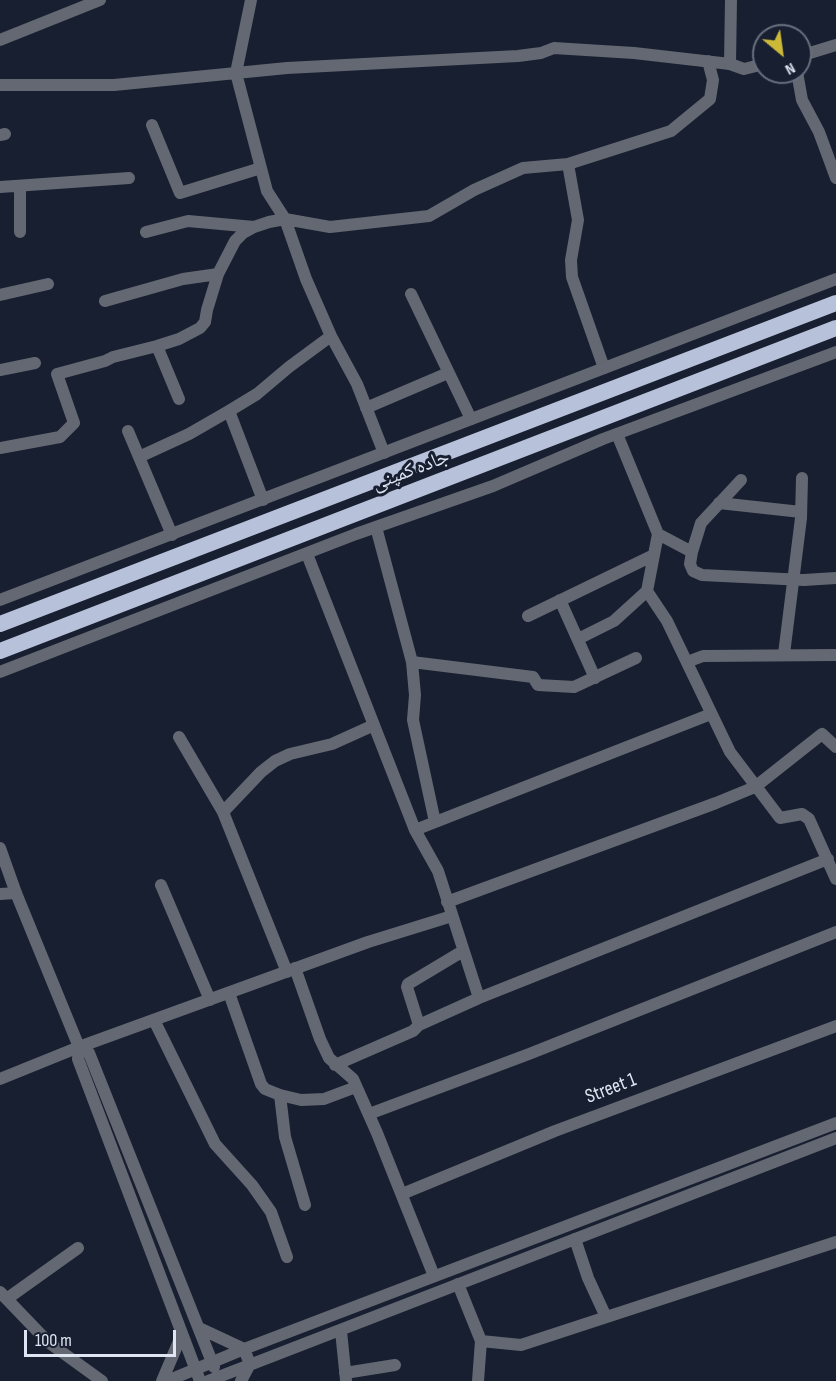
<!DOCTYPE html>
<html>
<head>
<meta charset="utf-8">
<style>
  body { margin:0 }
  #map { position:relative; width:836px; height:1381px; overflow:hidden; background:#171f31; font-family:"Sofia Sans Condensed",sans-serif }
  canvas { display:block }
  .north { position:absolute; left:752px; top:24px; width:60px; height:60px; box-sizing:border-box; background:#171f31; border:2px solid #676e7e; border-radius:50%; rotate:151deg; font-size:16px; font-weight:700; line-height:24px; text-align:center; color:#dfe5f2 }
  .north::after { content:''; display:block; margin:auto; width:21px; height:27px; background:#ccb938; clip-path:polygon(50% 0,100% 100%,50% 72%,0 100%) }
  .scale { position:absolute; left:24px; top:1330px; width:152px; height:27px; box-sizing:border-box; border:3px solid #dfe5f2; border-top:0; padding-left:8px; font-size:18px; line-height:21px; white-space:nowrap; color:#dfe5f2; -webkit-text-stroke:4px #171f31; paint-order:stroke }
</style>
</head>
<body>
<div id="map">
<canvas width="836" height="1381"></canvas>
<div class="north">N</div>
<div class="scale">100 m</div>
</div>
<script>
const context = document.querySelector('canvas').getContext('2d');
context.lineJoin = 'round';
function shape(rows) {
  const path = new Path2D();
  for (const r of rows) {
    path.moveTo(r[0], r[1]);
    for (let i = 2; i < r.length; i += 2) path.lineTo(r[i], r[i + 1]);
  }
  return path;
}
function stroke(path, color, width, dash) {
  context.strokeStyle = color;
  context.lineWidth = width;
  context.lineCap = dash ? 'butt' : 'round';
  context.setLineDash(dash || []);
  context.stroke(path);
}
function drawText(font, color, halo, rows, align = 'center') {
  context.font = font + ' "Sofia Sans Condensed","Noto Naskh Arabic",sans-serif';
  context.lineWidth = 6;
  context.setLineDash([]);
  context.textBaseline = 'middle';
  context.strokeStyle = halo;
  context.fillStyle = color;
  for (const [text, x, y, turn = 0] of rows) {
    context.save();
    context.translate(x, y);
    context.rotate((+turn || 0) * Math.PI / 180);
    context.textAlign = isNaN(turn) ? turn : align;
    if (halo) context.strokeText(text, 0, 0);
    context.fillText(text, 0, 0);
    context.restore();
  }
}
const minor = shape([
  [251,0,236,73,267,191,285,219,306,279,331,336,357,384,384,453],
  [0,40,100,0],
  [800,56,836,45],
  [797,72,802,100,819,132,836,178],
  [0,85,114,85,287,68,518,56,541,53,554,48,634,53,730,64],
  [152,125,180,193,261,168],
  [0,135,5,134],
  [568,164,578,220,571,260,572,277,604,368],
  [20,186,20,232],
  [0,187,129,178],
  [146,232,188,221,254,227],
  [411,294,471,419],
  [0,295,48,284],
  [105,301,183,279,218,274],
  [157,346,179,399],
  [0,370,35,363],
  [366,408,448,373],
  [128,431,172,535],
  [617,434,658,534,647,591,667,621,730,752,780,818,802,814,809,819,836,879],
  [0,448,60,437,74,423,57,374,105,361,113,357,157,346,179,339,200,328,205,322,207,310,218,274,235,241,243,233,254,227,269,222,285,219,330,227,429,216,474,190,523,168,568,164,671,131,710,99,713,80,708,61],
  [139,457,189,434,229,411],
  [741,480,701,523,692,552,690,564,693,571,702,575,804,580,836,578],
  [263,500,229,411,257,394,289,367,331,336],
  [719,503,801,512],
  [376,527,412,662,415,695,413,720,435,822],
  [658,534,692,552],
  [307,554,415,830,438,871,479,998],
  [560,600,595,678],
  [528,616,654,555],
  [578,639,614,621,647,591],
  [784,654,801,518,802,478],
  [412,662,533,677,538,685,574,687,636,658],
  [687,662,703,656,836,655],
  [179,737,223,812,287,972],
  [223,812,261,772,275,761,290,754,332,744,374,725],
  [415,830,711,714],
  [161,885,210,1000],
  [0,894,16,893],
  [447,902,716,803,755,787,822,734,836,747],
  [295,968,320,1039,329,1058,353,1079,377,1133,434,1276],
  [229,993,261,1084,265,1089,280,1095,301,1100,324,1099,356,1087],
  [154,1020,215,1144,252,1185,271,1212,287,1257],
  [419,1025,407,987,408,984,463,951],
  [335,1065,413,1031,419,1025,479,998,828,859],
  [0,1079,79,1047,368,942,452,916],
  [280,1095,285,1137,305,1205],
  [369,1114,529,1054,836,932],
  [402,1194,555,1131,836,1026],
  [575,1239,588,1278,606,1317],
  [458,1284,481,1341,478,1381],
  [0,1292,48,1342,102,1381],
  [8,1298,78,1248],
  [341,1331,346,1380],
  [481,1341,521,1345,836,1242],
  [345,1373,395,1365]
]);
const tertiary = shape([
  [731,0,730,64,744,69,764,64],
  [0,600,836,279],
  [0,672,356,534,493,486,603,439,836,352],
  [0,848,16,893,79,1047,78,1059,200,1381],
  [79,1047,89,1053,214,1367],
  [199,1328,244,1349,250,1364,241,1381],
  [162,1381,182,1334],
  [167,1381,244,1349,836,1123],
  [208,1381,836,1138]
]);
const trunk = shape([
  [0,624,836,303],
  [0,651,836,328]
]);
const streetNames = [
  ["جاده کمپنی",411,471,-21],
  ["Street 1",611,1089,-21]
];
stroke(minor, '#646872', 12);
stroke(tertiary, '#646872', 12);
stroke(trunk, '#b7c1d9', 16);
drawText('20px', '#dfe5f2', '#171f31', streetNames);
</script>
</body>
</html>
